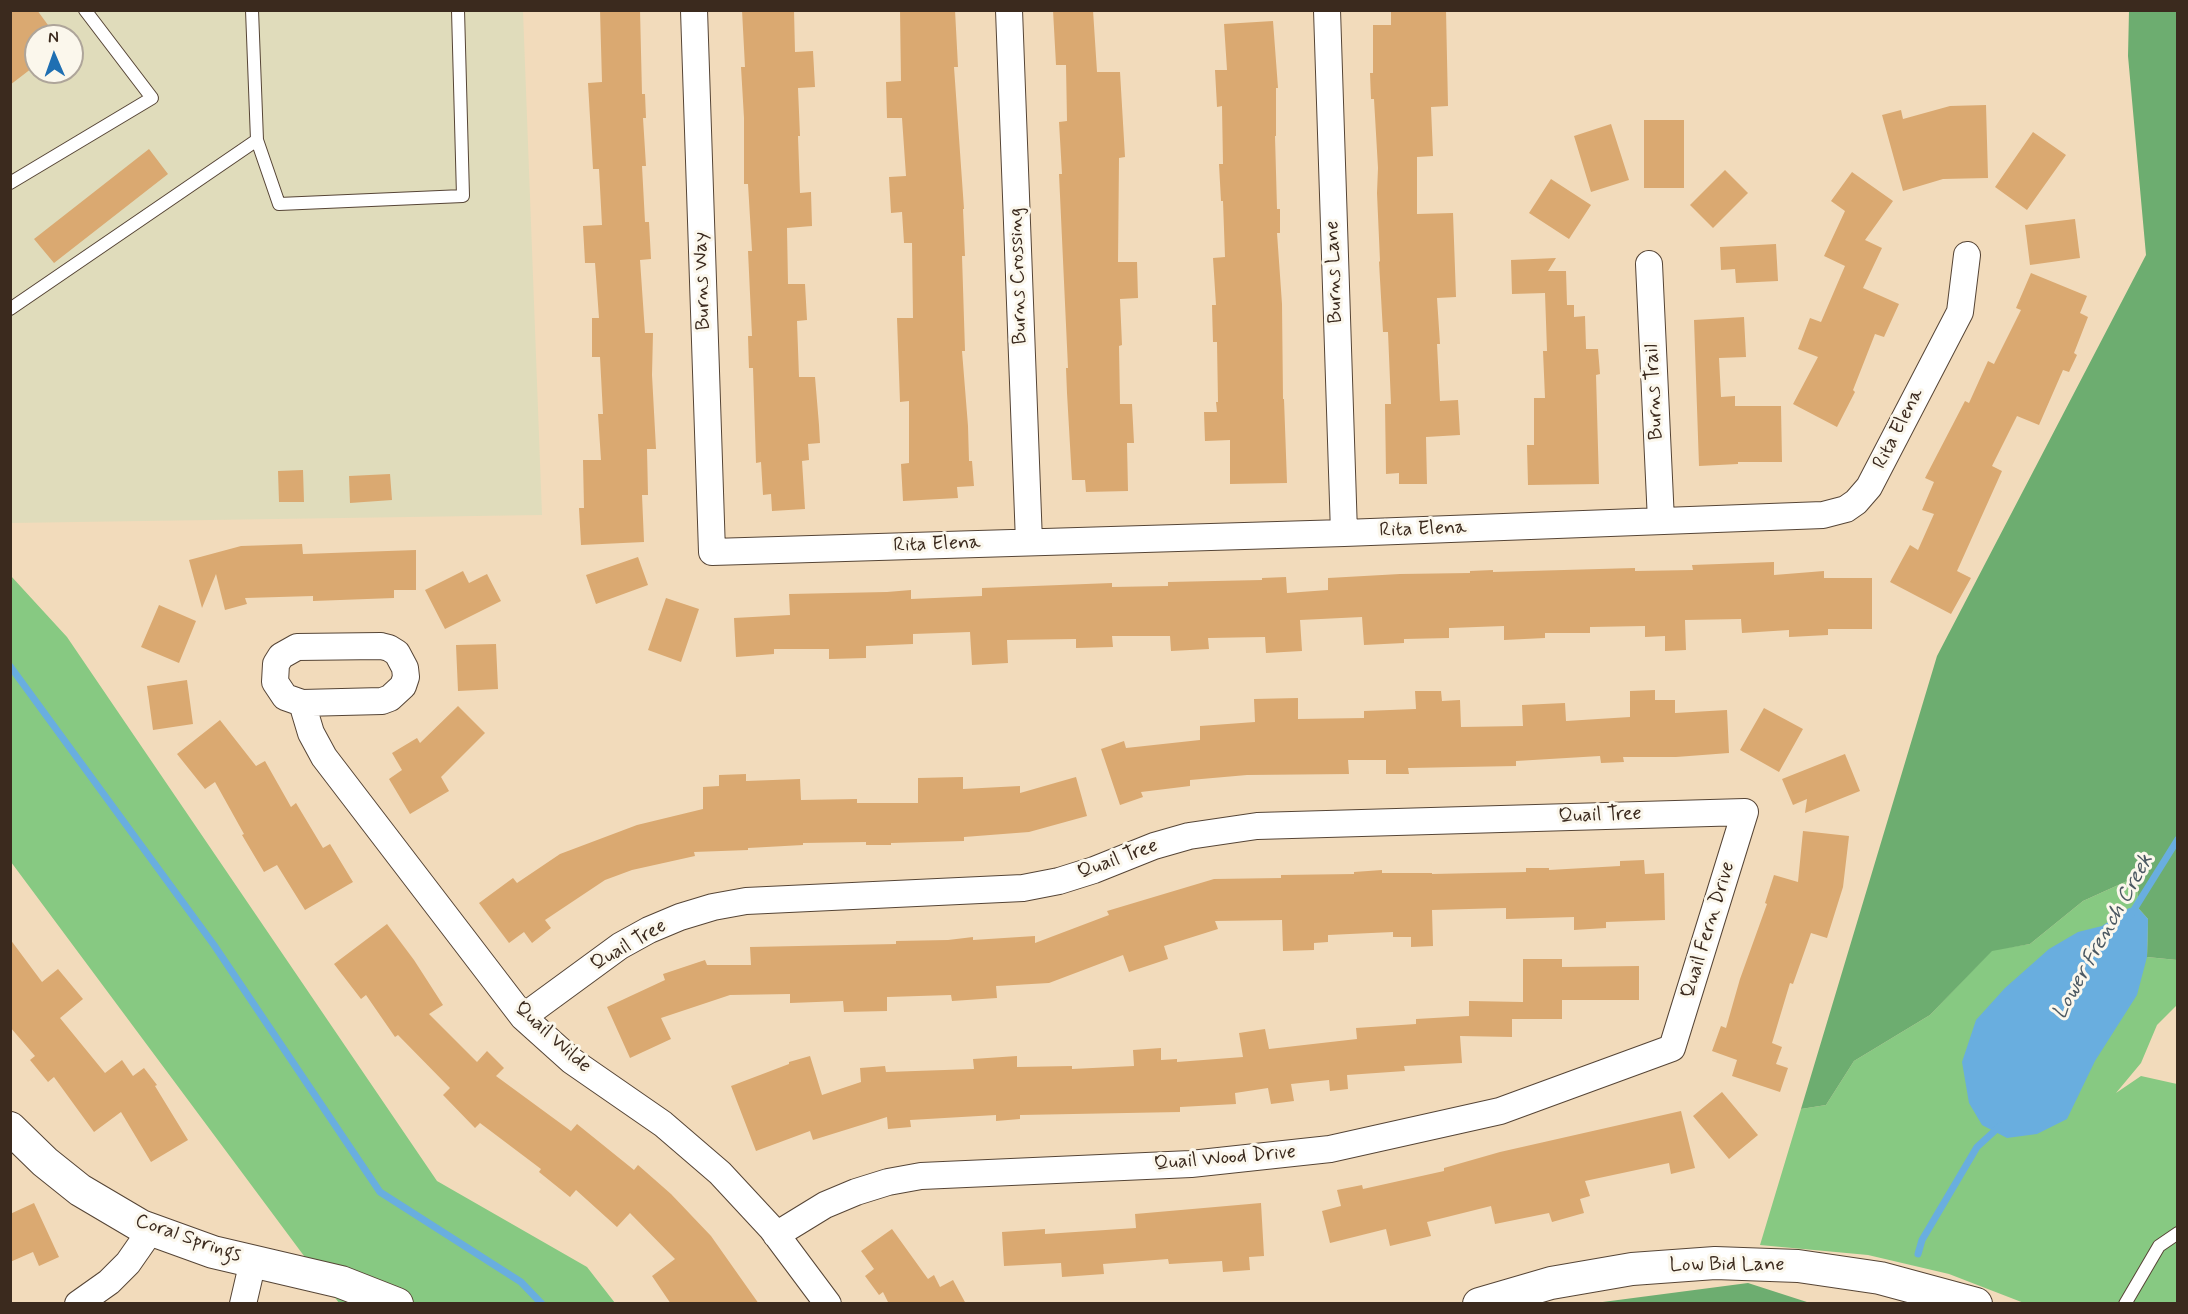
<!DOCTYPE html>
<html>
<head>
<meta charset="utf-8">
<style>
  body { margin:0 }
  #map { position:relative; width:2188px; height:1314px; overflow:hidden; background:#f2dbbb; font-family:Mynerve,sans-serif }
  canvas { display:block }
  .frame { position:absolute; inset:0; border:12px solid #3b2a1e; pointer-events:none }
  .north { position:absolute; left:24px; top:24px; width:60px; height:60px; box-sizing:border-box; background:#fbf7ec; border:2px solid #aea59a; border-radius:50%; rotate:358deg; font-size:16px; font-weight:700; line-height:24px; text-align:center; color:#3b2a1e }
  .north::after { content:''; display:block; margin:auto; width:21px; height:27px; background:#1f6fb2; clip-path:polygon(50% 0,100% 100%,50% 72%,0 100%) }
</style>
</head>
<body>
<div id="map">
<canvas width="2188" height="1314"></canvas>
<div class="frame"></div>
<div class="north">N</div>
</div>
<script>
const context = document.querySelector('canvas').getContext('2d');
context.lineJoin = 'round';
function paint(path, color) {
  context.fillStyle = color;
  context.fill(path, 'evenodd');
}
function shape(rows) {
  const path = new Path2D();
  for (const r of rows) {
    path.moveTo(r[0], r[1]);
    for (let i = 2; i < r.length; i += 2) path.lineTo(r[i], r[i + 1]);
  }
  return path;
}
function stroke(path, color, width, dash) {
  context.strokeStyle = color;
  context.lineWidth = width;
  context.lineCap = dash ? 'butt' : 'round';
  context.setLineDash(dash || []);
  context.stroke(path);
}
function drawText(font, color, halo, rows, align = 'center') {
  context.font = font + ' Mynerve,sans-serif';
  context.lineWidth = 6;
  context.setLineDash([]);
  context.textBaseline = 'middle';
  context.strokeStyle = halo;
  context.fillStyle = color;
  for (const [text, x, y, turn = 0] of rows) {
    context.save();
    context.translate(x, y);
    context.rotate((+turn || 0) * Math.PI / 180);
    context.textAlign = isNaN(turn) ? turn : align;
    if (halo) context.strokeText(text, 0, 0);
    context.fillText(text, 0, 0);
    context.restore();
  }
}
const built = shape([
  [10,11,523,11,542,515,11,523],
  [36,36,72,36,72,72,36,72]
]);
const green = shape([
  [11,576,67,637,437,1181,587,1267,615,1303,339,1303,11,862],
  [2136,877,2139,909,2148,919,2147,957,2177,960,2177,1005,2157,1025,2141,1063,2116,1093,2141,1076,2177,1084,2177,1303,2024,1303,1949,1274,1868,1255,1760,1245,1801,1109,1826,1105,1854,1061,1930,1015,1992,950,2030,944,2083,901]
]);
const forest = shape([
  [2129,11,2177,11,2177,960,2147,957,2148,919,2139,909,2136,877,2083,901,2030,944,1992,951,1930,1015,1854,1061,1826,1105,1801,1109,1937,656,2146,255,2128,56],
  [1748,1283,1810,1303,1595,1303]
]);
const water = shape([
  [2129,908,2139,909,2148,919,2147,957,2137,995,2095,1061,2067,1119,2037,1134,2007,1138,1982,1125,1969,1103,1962,1062,1976,1020,2005,988,2049,949,2078,932,2102,926]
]);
const stream = shape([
  [10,666,214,945,380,1192,521,1282,542,1304],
  [2130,916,2178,839],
  [1918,1254,1922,1240,1977,1147,2000,1126]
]);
const building = shape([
  [10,10,37,10,56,36,36,36,36,65,10,85],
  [600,10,640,10,642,94,645,94,646,118,643,118,646,166,642,166,645,222,649,222,651,259,640,260,645,333,653,333,652,375,656,449,647,449,648,495,642,495,644,542,581,545,579,508,584,508,583,460,601,460,598,414,603,414,600,357,592,357,592,318,599,318,595,263,585,263,583,226,602,225,599,169,593,169,588,83,602,82],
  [742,10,794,10,795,52,813,51,815,87,798,88,800,136,798,136,800,193,811,192,812,226,787,228,788,284,805,284,807,320,797,321,799,377,815,377,819,425,820,443,808,444,809,460,802,461,805,509,772,511,771,494,763,495,761,462,756,463,753,368,749,368,748,336,752,336,748,251,752,251,748,184,744,184,744,118,741,67,745,67],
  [900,10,955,10,958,67,954,67,964,209,963,209,965,256,962,256,965,351,962,351,968,426,969,461,972,461,974,486,957,487,958,498,903,501,901,464,909,463,909,401,900,402,897,318,913,318,912,243,904,243,902,212,891,213,889,177,906,176,902,118,887,118,886,82,901,81],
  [1053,10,1093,10,1097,72,1120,72,1125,157,1119,158,1118,262,1137,262,1138,298,1120,299,1122,345,1119,346,1120,404,1132,404,1134,443,1127,443,1128,491,1086,492,1085,480,1072,480,1067,393,1066,368,1068,368,1059,174,1062,174,1059,122,1067,121,1066,65,1056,65],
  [1391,10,1446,10,1448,106,1431,107,1433,156,1417,157,1417,214,1453,213,1456,297,1437,298,1440,344,1437,344,1440,401,1458,400,1460,435,1426,437,1427,484,1399,484,1399,473,1386,474,1385,404,1391,404,1388,332,1383,332,1379,262,1380,261,1377,193,1378,168,1374,99,1371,99,1370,73,1373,73,1373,25,1391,25],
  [1273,21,1278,88,1276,88,1276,136,1275,136,1277,209,1280,209,1280,233,1277,233,1282,304,1283,399,1284,399,1287,483,1230,484,1230,440,1205,441,1204,412,1217,412,1216,402,1218,402,1217,342,1213,342,1212,305,1216,305,1213,258,1225,257,1223,201,1221,201,1219,164,1223,164,1222,106,1217,107,1215,70,1227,70,1224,24],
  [1986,105,1988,178,1943,179,1903,191,1882,115,1901,110,1903,119,1950,106],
  [1644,120,1684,120,1684,188,1644,188],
  [1611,124,1629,180,1591,192,1574,136],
  [2033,132,2066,155,2027,210,1995,187],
  [149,149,168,174,54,263,34,239],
  [1725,170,1748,193,1713,228,1690,205],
  [1852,172,1893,201,1865,240,1882,248,1863,288,1899,304,1884,337,1875,334,1853,390,1855,392,1837,427,1793,404,1818,357,1798,349,1810,318,1821,322,1845,266,1824,256,1845,211,1831,201],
  [1551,179,1591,205,1569,239,1529,213],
  [2075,219,2080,258,2030,265,2025,225],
  [1776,244,1778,281,1736,283,1735,269,1721,270,1720,247],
  [1556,258,1548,271,1566,271,1567,305,1574,305,1574,317,1585,316,1586,349,1598,349,1600,374,1596,375,1599,484,1528,485,1527,445,1534,445,1534,398,1545,398,1543,351,1547,351,1545,293,1512,294,1511,260],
  [2031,273,2087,296,2080,313,2088,317,2074,353,2077,355,2069,372,2063,370,2039,425,2017,416,1992,466,2002,471,1957,571,1971,578,1951,614,1890,582,1910,545,1918,550,1934,514,1922,510,1934,482,1925,478,1965,401,1969,403,1988,361,1994,364,2021,310,2016,308],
  [1744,317,1746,357,1719,358,1721,397,1735,396,1735,406,1781,406,1782,462,1738,462,1738,464,1699,466,1694,320],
  [303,470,304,502,279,502,278,471],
  [390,474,392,500,350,503,349,476],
  [302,544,303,554,416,550,416,590,394,590,394,598,313,601,313,596,245,598,247,604,225,610,216,574,202,608,189,560,241,546],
  [638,557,648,585,596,604,586,575],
  [1774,562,1774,575,1824,571,1824,578,1872,578,1872,629,1828,629,1828,635,1789,637,1789,630,1742,633,1741,619,1685,620,1686,650,1665,651,1665,636,1645,637,1645,626,1590,627,1590,633,1545,633,1545,638,1504,640,1504,626,1449,628,1449,638,1404,639,1404,643,1364,645,1362,617,1300,620,1302,651,1266,653,1265,637,1208,638,1209,649,1171,651,1170,636,1112,636,1113,647,1076,648,1076,639,1007,640,1008,663,972,665,970,632,913,634,913,644,866,646,866,658,829,659,829,649,774,649,774,654,736,657,734,618,790,615,789,594,887,592,911,590,911,599,982,596,982,588,1112,583,1112,587,1168,586,1168,582,1262,580,1262,578,1286,577,1287,593,1328,590,1328,578,1400,574,1470,573,1470,571,1493,570,1493,572,1635,568,1635,571,1693,570,1692,565],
  [463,571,469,583,487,574,501,601,445,629,425,590],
  [666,598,699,609,681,662,648,650],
  [159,605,196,621,179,663,141,647],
  [496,644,498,689,458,691,456,645],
  [187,680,193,724,153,730,147,686],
  [1655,690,1655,700,1675,700,1675,713,1727,710,1729,753,1676,757,1623,757,1624,762,1601,763,1600,756,1516,761,1516,766,1408,768,1409,774,1386,774,1386,760,1348,760,1349,774,1247,775,1190,780,1190,786,1141,792,1143,797,1120,805,1101,749,1124,741,1126,748,1200,740,1200,726,1255,722,1254,699,1298,698,1298,719,1364,718,1364,711,1416,709,1415,691,1441,691,1442,701,1460,700,1461,727,1523,726,1522,705,1565,703,1566,721,1630,717,1630,691],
  [458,706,485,733,441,777,449,791,410,814,389,779,402,770,392,753,417,738,420,743],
  [1764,708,1803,729,1779,772,1740,750],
  [220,720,256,766,265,761,291,807,296,803,323,848,330,844,353,882,305,910,277,865,264,872,242,835,244,834,215,782,205,789,177,754],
  [1845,754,1860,791,1805,813,1807,799,1793,805,1782,779],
  [746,774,746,781,800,779,801,800,857,799,857,803,918,803,918,778,963,777,963,789,1020,786,1020,793,1076,777,1087,816,1029,832,964,837,964,841,891,843,891,845,866,845,866,842,803,843,803,845,748,848,748,850,694,852,695,856,632,870,605,880,545,920,551,928,532,943,524,932,509,943,479,903,513,878,517,883,560,854,637,825,703,809,703,787,719,786,719,775],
  [1803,831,1849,836,1843,887,1827,938,1811,933,1793,984,1790,983,1772,1043,1782,1047,1776,1064,1788,1068,1780,1092,1732,1076,1737,1060,1712,1051,1721,1026,1726,1028,1740,979,1767,904,1765,903,1774,875,1798,882],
  [1644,860,1645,874,1664,873,1665,920,1606,922,1606,928,1574,930,1574,917,1506,919,1506,908,1432,910,1433,946,1411,947,1411,937,1393,937,1393,932,1328,935,1328,942,1314,943,1314,950,1283,951,1282,920,1215,921,1218,929,1164,946,1168,959,1129,972,1123,955,1049,983,996,986,997,998,952,1001,951,995,887,997,887,1011,844,1012,843,1001,790,1003,790,994,730,995,661,1018,671,1039,630,1058,607,1007,665,980,663,974,705,960,707,965,751,965,750,947,896,944,896,941,948,940,973,937,973,940,1035,936,1035,943,1109,915,1107,911,1214,879,1281,878,1281,875,1354,874,1354,872,1382,870,1382,873,1432,873,1432,874,1526,872,1526,868,1549,868,1549,870,1620,866,1620,861],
  [387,924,414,960,443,1005,429,1014,477,1062,487,1051,504,1068,496,1076,571,1131,577,1124,634,1170,638,1165,671,1194,711,1236,759,1304,671,1304,652,1276,675,1259,630,1213,617,1227,576,1190,570,1197,539,1172,541,1169,480,1123,475,1128,443,1095,450,1088,398,1035,395,1037,366,995,361,999,334,964],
  [10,939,42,982,58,969,83,999,60,1018,105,1073,122,1060,133,1076,144,1068,157,1085,155,1086,188,1140,151,1162,121,1112,94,1132,54,1077,48,1082,30,1060,35,1056,10,1027],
  [1523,959,1562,959,1562,967,1639,966,1639,1000,1562,1000,1562,1019,1512,1019,1512,1037,1460,1036,1462,1063,1404,1066,1405,1071,1347,1075,1348,1089,1330,1091,1329,1080,1291,1084,1294,1101,1271,1104,1268,1088,1235,1093,1236,1104,1180,1107,1180,1112,1020,1115,1020,1119,996,1121,996,1115,910,1120,911,1127,888,1129,887,1117,813,1140,810,1131,756,1151,731,1086,789,1064,789,1062,810,1056,822,1095,861,1082,860,1068,885,1066,886,1072,974,1069,973,1059,1017,1056,1017,1067,1072,1066,1072,1069,1134,1066,1133,1050,1161,1048,1161,1060,1177,1059,1177,1062,1243,1057,1239,1033,1265,1029,1269,1049,1357,1039,1356,1028,1416,1024,1416,1019,1469,1016,1469,1001,1523,1002],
  [1722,1092,1758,1135,1729,1159,1693,1116],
  [1681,1111,1695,1168,1671,1174,1669,1163,1585,1181,1590,1196,1580,1199,1584,1213,1552,1222,1549,1213,1495,1224,1491,1206,1427,1222,1431,1236,1390,1246,1386,1229,1330,1243,1322,1211,1341,1206,1337,1190,1362,1185,1363,1189,1444,1171,1444,1168,1500,1152],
  [34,1203,59,1257,39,1266,33,1252,10,1262,10,1214],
  [1261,1203,1264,1256,1249,1257,1250,1270,1223,1272,1222,1261,1169,1264,1168,1259,1103,1264,1104,1274,1062,1277,1061,1263,1004,1266,1002,1232,1045,1229,1045,1234,1136,1228,1135,1214],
  [892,1229,928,1279,934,1275,940,1287,953,1280,966,1304,889,1304,883,1292,879,1295,865,1276,874,1269,861,1251]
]);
const service = shape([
  [257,140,279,204,463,196,458,10],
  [10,183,152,98,85,10],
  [10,309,257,140,252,10],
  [2125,1304,2159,1246,2178,1233]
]);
const minor = shape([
  [694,10,712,552,1344,533,1823,515,1846,509,1856,502,1869,487,1960,312,1967,255],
  [1009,10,1029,542],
  [1327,10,1344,533],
  [1649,264,1661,521],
  [381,646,389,648,397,653,405,668,406,677,403,686,390,698,382,701,302,703,285,697,275,682,276,664,281,656,297,647,381,646],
  [302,703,311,733,324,757,523,1017,572,1061,663,1124,720,1173,772,1229,828,1304],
  [523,1017,620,946,649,930,680,917,713,907,746,901,1023,888,1059,881,1094,870,1154,846,1189,836,1257,826,1745,812,1672,1048,1500,1111,1330,1149,1191,1164,921,1176,888,1182,856,1192,825,1205,776,1235],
  [78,1304,109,1282,128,1263,151,1230],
  [243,1304,253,1261]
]);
const tertiary = shape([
  [10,1128,45,1162,80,1190,141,1226,213,1252,341,1282,397,1304],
  [1479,1304,1551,1283,1632,1269,1715,1263,1798,1266,1880,1278,1976,1304]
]);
const streetNames = [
  ["Burns Lane",1335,272,-92],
  ["Burns Crossing",1019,276,-92],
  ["Burns Way",703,281,-92],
  ["Burns Trail",1655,392,-93],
  ["Rita Elena",1899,429,-63],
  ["Rita Elena",1423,530,-2],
  ["Rita Elena",937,545,-2],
  ["Quail Tree",1600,816,-2],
  ["Quail Tree",1118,860,-20],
  ["Quail Fern Drive",1709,930,-73],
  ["Quail Tree",629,946,-30],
  ["Quail Wilde",552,1038,42],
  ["Quail Wood Drive",1225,1159,-5],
  ["Coral Springs",188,1239,19],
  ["Low Bid Lane",1727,1266]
];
const waterNames = [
  ["Lower French Creek",2104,937,-61]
];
paint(built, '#e0dcbb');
paint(green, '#87c982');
paint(forest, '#6dad70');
paint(water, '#69aedf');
stroke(stream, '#69aedf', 7);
paint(building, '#daa971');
stroke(service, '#564536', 14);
stroke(minor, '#564536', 28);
stroke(tertiary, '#564536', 34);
stroke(service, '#fff', 12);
stroke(minor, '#fff', 26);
stroke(tertiary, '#fff', 32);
drawText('20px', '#3b2a1e', '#fbf7ec', streetNames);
drawText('italic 21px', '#4b5862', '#fbf7ec', waterNames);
</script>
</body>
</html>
